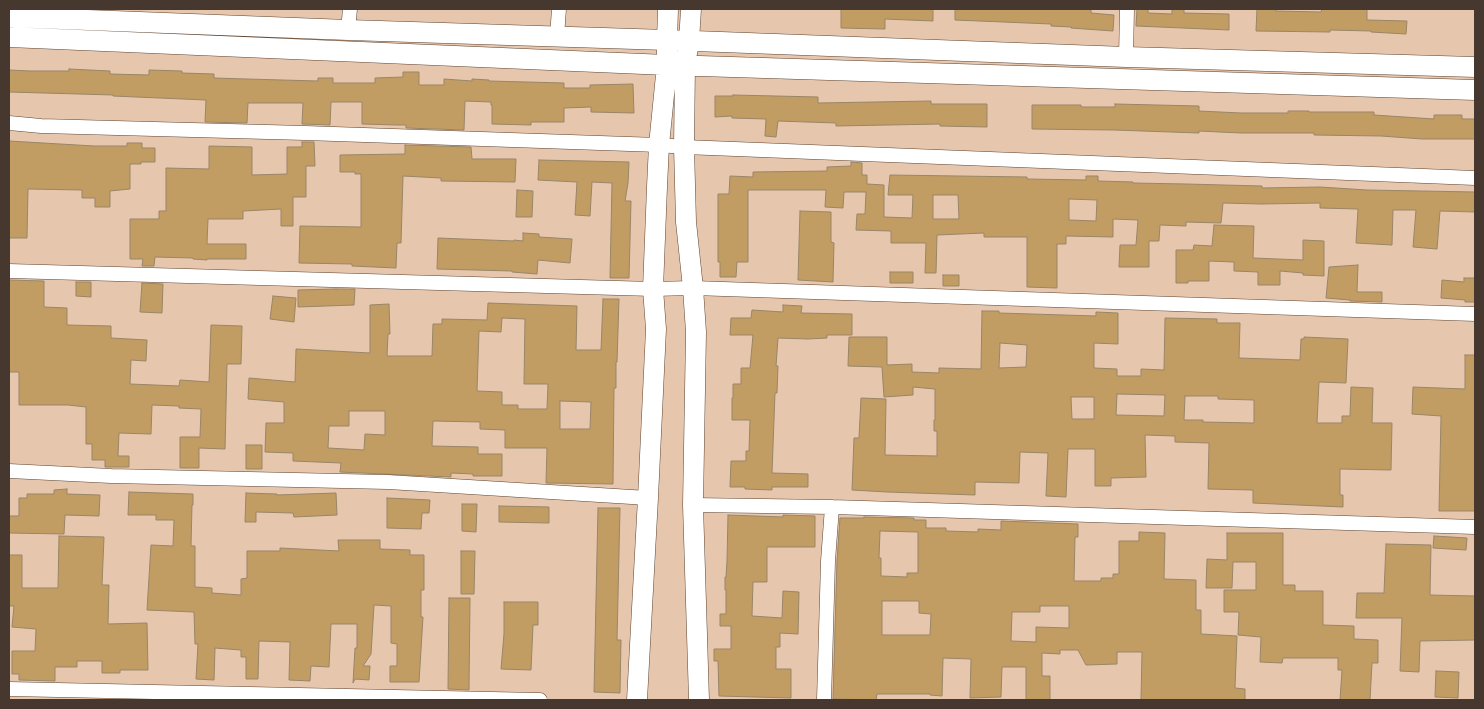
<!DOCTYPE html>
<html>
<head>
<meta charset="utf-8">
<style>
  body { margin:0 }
  #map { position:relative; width:1484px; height:709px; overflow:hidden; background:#e7c6ae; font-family:Ubuntu,sans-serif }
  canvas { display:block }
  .frame { position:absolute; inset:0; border:10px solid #46382f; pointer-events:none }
</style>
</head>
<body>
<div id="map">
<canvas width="1484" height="709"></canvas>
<div class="frame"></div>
</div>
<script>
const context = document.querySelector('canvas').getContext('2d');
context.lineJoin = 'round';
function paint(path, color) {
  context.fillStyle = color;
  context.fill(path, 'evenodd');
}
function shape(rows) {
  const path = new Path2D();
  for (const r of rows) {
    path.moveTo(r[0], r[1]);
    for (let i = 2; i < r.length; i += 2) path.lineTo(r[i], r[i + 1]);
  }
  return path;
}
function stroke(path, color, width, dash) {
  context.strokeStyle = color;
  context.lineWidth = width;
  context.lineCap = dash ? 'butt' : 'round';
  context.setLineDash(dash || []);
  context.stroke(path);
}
const building = shape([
  [841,9,933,9,933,21,885,19,885,29,841,28,841,9],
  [955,9,1091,9,1091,13,1114,15,1113,31,1071,28,1071,27,1051,26,1051,24,955,20,955,9],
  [1137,9,1148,9,1148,13,1172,14,1172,9,1184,9,1184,13,1229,14,1229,30,1136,26,1137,9],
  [1257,9,1276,9,1276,11,1321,12,1322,9,1367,9,1367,20,1407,21,1406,34,1371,32,1371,31,1330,30,1330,32,1256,31,1257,9],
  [69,69,110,71,110,74,149,75,149,70,182,71,182,73,214,74,214,78,247,79,318,81,318,78,333,78,333,83,375,83,375,78,403,77,403,72,419,72,419,85,444,85,444,79,472,81,472,79,489,80,489,81,564,83,564,88,590,88,590,85,633,84,634,113,591,112,591,107,564,108,564,122,531,122,531,125,492,124,492,105,491,105,491,102,465,101,464,130,406,128,406,125,397,125,362,124,362,102,331,102,330,125,302,124,303,103,248,103,247,123,205,122,206,100,113,96,113,95,9,92,9,70,30,71,69,71,69,69],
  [733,95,818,97,818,103,931,101,931,104,987,104,987,127,940,126,940,124,836,126,836,123,778,121,776,137,765,136,766,119,732,118,732,116,715,117,715,96,733,96,733,95],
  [1115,104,1199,106,1199,111,1241,113,1288,113,1288,111,1309,111,1309,112,1374,112,1374,115,1434,119,1434,115,1462,115,1462,119,1475,119,1475,139,1422,139,1381,136,1314,135,1314,133,1241,133,1199,131,1199,133,1114,130,1032,129,1032,105,1081,105,1081,107,1115,107,1115,104],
  [9,141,94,146,127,146,127,143,142,143,142,148,155,148,155,162,141,162,141,164,130,164,130,189,110,191,110,207,95,207,95,198,82,198,82,190,28,189,27,238,9,238,9,141],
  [302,142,314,142,315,166,306,166,306,197,293,197,293,226,281,226,281,209,243,211,243,219,208,219,207,244,246,244,246,259,207,259,207,260,193,259,193,258,155,257,154,266,142,266,143,259,130,259,130,219,159,219,159,211,166,211,166,168,209,169,209,146,252,147,252,175,287,174,287,147,302,147,302,142],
  [405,145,471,147,472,159,516,159,515,182,441,181,441,178,403,176,401,243,397,243,396,268,352,266,352,264,299,263,300,226,361,227,361,174,355,174,355,172,340,172,340,155,405,154,405,145],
  [539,160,629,162,628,183,625,201,631,201,629,278,610,278,612,183,592,182,590,216,575,215,577,182,538,180,539,160],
  [851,162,862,163,862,175,867,175,867,184,884,185,884,217,912,218,913,195,888,195,890,175,1027,177,1027,179,1086,180,1086,176,1098,176,1098,181,1133,182,1133,183,1186,184,1262,186,1262,188,1320,187,1367,190,1475,192,1475,212,1440,211,1437,249,1413,247,1416,210,1393,210,1392,245,1356,243,1358,209,1320,208,1320,203,1261,204,1223,203,1221,223,1186,222,1186,226,1160,225,1159,241,1149,241,1149,267,1119,267,1120,245,1136,245,1138,220,1113,219,1113,237,1066,236,1066,244,1057,244,1057,288,1027,287,1027,237,984,237,984,233,937,235,936,273,925,273,926,243,891,243,891,231,856,230,857,214,865,214,866,192,844,192,843,208,825,207,826,190,748,190,748,262,737,262,736,277,720,277,720,262,718,262,718,194,729,194,730,176,753,177,753,172,827,171,827,167,851,166,851,162],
  [933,195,958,195,959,219,933,219,933,195],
  [1069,199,1097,200,1096,221,1069,220,1069,199],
  [517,190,533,191,532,217,516,217,517,190],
  [800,211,831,212,831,242,834,243,833,282,798,280,800,211],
  [1214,225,1254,226,1253,258,1303,260,1303,240,1324,241,1324,276,1303,275,1303,273,1280,271,1280,285,1258,285,1258,272,1234,271,1234,262,1209,261,1209,281,1188,281,1188,283,1176,283,1176,250,1193,250,1194,245,1212,246,1214,225],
  [523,233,539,234,539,237,572,239,570,263,538,260,537,274,512,272,512,271,437,269,438,238,514,241,514,240,523,241,523,233],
  [1358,265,1357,292,1382,292,1382,302,1350,301,1350,300,1326,298,1329,267,1358,265],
  [890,272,913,272,913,283,890,283,890,272],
  [943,275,959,275,959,286,943,286,943,275],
  [1464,278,1475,278,1475,302,1465,302,1465,300,1441,298,1442,280,1464,282,1464,278],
  [9,280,44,281,44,307,67,308,67,325,111,326,111,338,147,340,146,361,131,360,130,384,179,386,180,380,209,382,211,325,242,326,241,364,227,364,225,449,199,448,199,468,180,468,180,437,200,437,201,409,179,408,179,406,152,405,151,434,119,433,118,456,129,456,129,467,105,467,105,460,92,460,92,444,86,444,86,407,68,405,19,405,19,372,9,372,9,280],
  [76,282,91,282,91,297,76,296,76,282],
  [142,283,163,284,162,313,140,312,142,283],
  [336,289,355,289,354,305,298,307,298,290,336,289],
  [273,296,296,298,294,322,270,319,273,296],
  [603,299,619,299,617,362,616,362,616,388,614,388,613,484,546,483,547,448,505,448,505,430,480,429,480,422,433,421,432,446,478,447,478,454,502,454,502,476,473,476,473,474,451,473,451,477,340,472,341,463,293,461,293,453,265,452,266,423,284,423,284,402,248,399,249,378,295,382,296,349,370,353,370,305,389,304,390,334,388,334,387,356,432,356,433,324,442,324,442,319,487,320,488,303,577,306,576,350,601,350,603,299],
  [502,318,525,319,524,384,548,384,547,409,518,409,518,405,502,405,502,392,477,391,479,331,501,332,502,318],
  [560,401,591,402,590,429,560,429,560,401],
  [349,411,385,411,385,435,365,434,364,450,328,448,329,426,349,426,349,411],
  [783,305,802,306,801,313,852,314,852,335,827,335,827,338,808,339,778,338,776,366,778,366,777,393,775,393,772,473,808,474,808,487,772,487,772,490,745,489,745,487,730,487,731,461,746,461,746,451,749,451,750,420,732,420,732,398,733,398,733,384,741,384,741,368,750,368,753,335,730,335,731,318,751,318,752,310,783,312,783,305],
  [982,311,999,311,999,313,1096,316,1096,312,1118,313,1118,344,1094,343,1094,368,1117,369,1117,376,1141,376,1141,369,1164,370,1165,318,1217,319,1217,323,1240,323,1239,358,1300,360,1301,339,1304,339,1304,337,1348,339,1346,383,1319,382,1317,423,1342,423,1342,416,1350,416,1351,387,1373,388,1372,423,1392,423,1391,470,1340,469,1340,495,1343,495,1343,507,1253,503,1253,490,1208,489,1209,443,1175,442,1175,436,1145,435,1146,477,1111,478,1111,486,1095,486,1095,449,1068,449,1066,497,1046,496,1048,453,1020,452,1019,483,975,482,975,495,887,492,852,490,854,438,859,438,861,398,886,399,885,455,937,456,937,431,934,431,934,420,935,420,935,389,913,387,913,395,884,397,882,367,848,366,849,337,887,337,887,365,912,364,912,372,939,373,939,368,981,369,982,311],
  [1000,343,1027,345,1026,367,999,368,1000,343],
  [1117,394,1165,395,1164,416,1116,415,1117,394],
  [1185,396,1218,396,1218,399,1254,400,1254,423,1203,422,1203,420,1184,420,1185,396],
  [1071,397,1094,397,1094,419,1072,419,1071,397],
  [1465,355,1475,355,1475,511,1439,511,1441,416,1412,414,1413,387,1465,389,1465,355],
  [246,445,262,445,262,469,246,469,246,445],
  [67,489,67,494,100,495,99,516,65,515,64,534,9,533,9,516,19,516,19,498,27,498,27,494,54,494,54,490,67,489],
  [129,492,193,494,193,505,192,505,191,546,195,546,195,587,212,588,212,593,241,595,241,579,247,578,247,551,280,551,280,548,339,551,338,540,380,540,380,549,410,550,410,555,424,555,424,590,421,590,421,617,423,617,419,682,390,682,390,666,397,666,397,644,391,643,391,606,374,605,371,654,363,666,370,666,369,680,355,679,353,683,355,648,357,648,357,624,331,624,329,667,311,666,310,681,289,680,290,642,259,641,258,679,246,679,246,657,241,657,241,650,215,648,214,680,196,679,198,644,195,644,194,612,147,610,151,545,173,546,174,520,156,520,156,515,128,515,129,492],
  [246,493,277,494,277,495,336,493,337,515,294,517,293,513,256,512,256,522,245,522,246,493],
  [387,498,430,500,429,513,422,513,421,529,387,528,387,498],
  [462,504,477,504,476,532,462,531,462,504],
  [499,506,549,507,549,523,499,522,499,506],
  [598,508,620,508,617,640,621,640,620,693,594,692,598,508],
  [728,515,783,517,783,515,815,516,815,547,767,547,767,582,753,582,752,616,782,618,783,591,799,592,798,634,780,633,780,647,776,647,776,669,791,669,791,698,719,696,718,661,714,661,714,649,731,649,731,626,720,626,720,614,726,614,726,590,725,590,725,577,726,577,727,561,728,515],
  [864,517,914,518,914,520,926,520,926,528,946,528,946,531,978,532,978,529,1001,530,1001,521,1078,524,1078,537,1075,537,1074,581,1101,581,1101,578,1113,578,1113,574,1119,574,1119,541,1139,541,1139,532,1165,533,1164,579,1196,580,1196,610,1201,610,1201,634,1237,636,1235,688,1245,689,1245,700,1141,700,1142,652,1117,652,1117,664,1086,665,1078,650,1060,650,1060,654,1042,653,1042,676,1050,676,1050,700,1026,700,1026,667,1002,667,1001,697,970,698,971,659,943,658,942,696,930,695,930,694,877,694,876,700,833,699,837,561,840,518,864,518,864,517],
  [880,531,918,532,918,573,907,573,907,577,881,576,881,558,879,558,880,531],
  [882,601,919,601,919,613,931,614,930,635,882,635,882,601],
  [1040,606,1069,606,1069,628,1036,627,1036,642,1011,641,1012,612,1040,612,1040,606],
  [1227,533,1283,533,1283,585,1295,585,1295,591,1323,591,1323,625,1354,626,1354,639,1378,640,1378,663,1372,663,1370,700,1340,700,1342,670,1338,670,1338,658,1283,658,1282,663,1260,662,1261,637,1238,635,1239,612,1224,612,1224,590,1256,590,1256,562,1233,562,1232,588,1206,588,1207,559,1227,560,1227,533],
  [59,536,104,537,102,585,109,585,108,624,147,623,148,670,120,670,120,673,102,673,102,661,77,661,77,667,55,667,55,681,19,680,19,674,12,674,12,651,35,651,36,629,12,627,14,606,9,606,9,555,22,555,22,588,58,588,59,536],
  [1434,536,1467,538,1466,550,1433,548,1434,536],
  [1386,544,1431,545,1430,595,1475,596,1475,640,1420,641,1419,672,1400,671,1402,618,1356,618,1357,593,1384,593,1386,544],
  [461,551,475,551,474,594,461,594,461,551],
  [449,598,470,598,469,690,448,689,449,598],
  [504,602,538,602,538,625,533,625,531,670,501,669,504,634,504,602],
  [1436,671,1459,672,1458,698,1435,697,1436,671]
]);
const street = shape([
  [348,30,350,9],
  [557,36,559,9],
  [1126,57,1127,9],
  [9,123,41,126,305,133,659,145,684,147,1475,178],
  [9,271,653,289,693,288,1475,314],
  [9,471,111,476,388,482,648,498],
  [693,505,832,507,1475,527],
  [9,689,540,700],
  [824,700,828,561,832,507]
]);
const secondary = shape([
  [691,9,689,41,685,65,684,147,686,222,693,288,696,332,693,505,699,700],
  [9,17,348,30,667,40,1126,57,1475,67],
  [9,37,667,65,1475,90],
  [637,700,648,498,656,329,653,289,657,187,659,145,667,65,667,40,668,9]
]);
paint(building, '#c29d63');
stroke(building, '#998566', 1);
stroke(street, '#5e432e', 15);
stroke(secondary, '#5e432e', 21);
stroke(street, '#fff', 14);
stroke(secondary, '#fff', 20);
</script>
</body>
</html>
